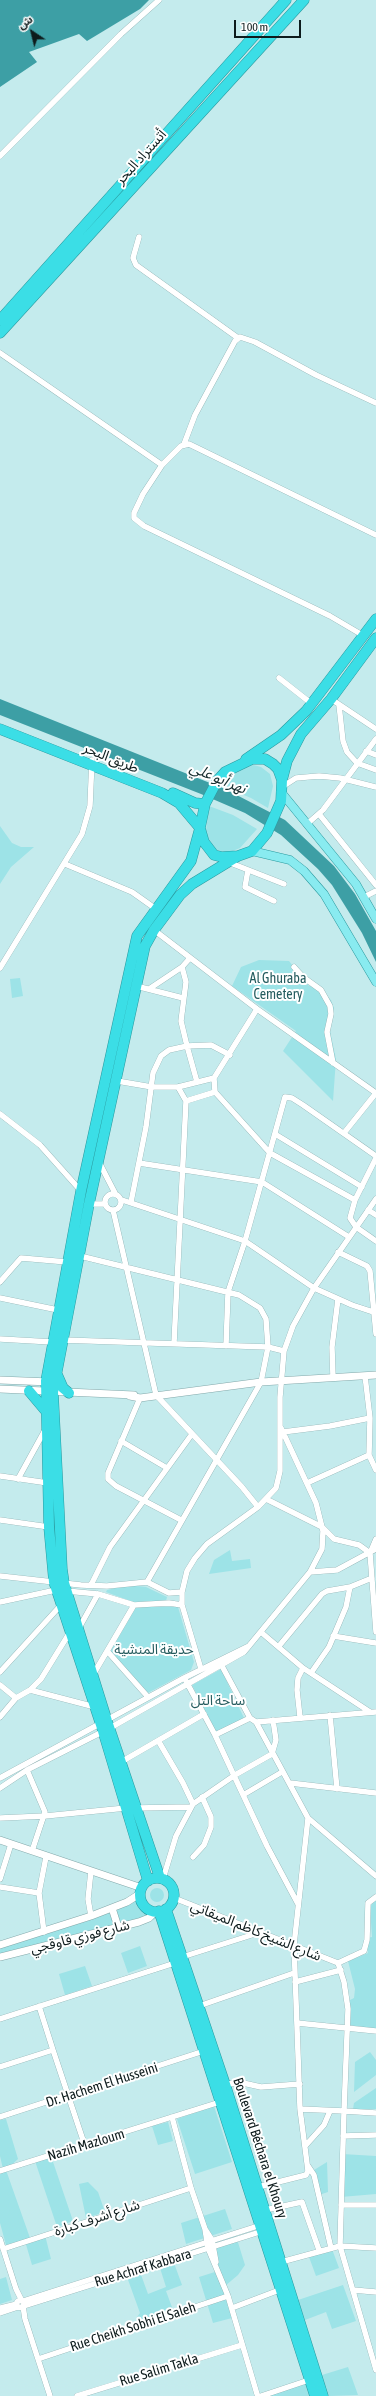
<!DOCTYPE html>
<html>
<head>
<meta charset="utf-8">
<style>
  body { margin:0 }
  #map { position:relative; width:376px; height:2396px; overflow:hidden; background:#c4ebed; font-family:"Asap Condensed","Noto Sans Arabic",sans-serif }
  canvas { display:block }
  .north { position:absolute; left:12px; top:12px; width:40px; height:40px; -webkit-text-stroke:3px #fff; paint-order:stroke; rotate:325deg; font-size:11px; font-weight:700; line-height:16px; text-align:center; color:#0d1b1c }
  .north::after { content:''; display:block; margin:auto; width:14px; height:18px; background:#0d1b1c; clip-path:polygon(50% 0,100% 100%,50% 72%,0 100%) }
  .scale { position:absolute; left:234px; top:20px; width:67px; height:18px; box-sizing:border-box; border:2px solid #0d1b1c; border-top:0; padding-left:5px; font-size:12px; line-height:14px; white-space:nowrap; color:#0d1b1c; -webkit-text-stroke:3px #fff; paint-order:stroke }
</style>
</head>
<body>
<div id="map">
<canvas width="376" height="2396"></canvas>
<div class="north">ش</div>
<div class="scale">100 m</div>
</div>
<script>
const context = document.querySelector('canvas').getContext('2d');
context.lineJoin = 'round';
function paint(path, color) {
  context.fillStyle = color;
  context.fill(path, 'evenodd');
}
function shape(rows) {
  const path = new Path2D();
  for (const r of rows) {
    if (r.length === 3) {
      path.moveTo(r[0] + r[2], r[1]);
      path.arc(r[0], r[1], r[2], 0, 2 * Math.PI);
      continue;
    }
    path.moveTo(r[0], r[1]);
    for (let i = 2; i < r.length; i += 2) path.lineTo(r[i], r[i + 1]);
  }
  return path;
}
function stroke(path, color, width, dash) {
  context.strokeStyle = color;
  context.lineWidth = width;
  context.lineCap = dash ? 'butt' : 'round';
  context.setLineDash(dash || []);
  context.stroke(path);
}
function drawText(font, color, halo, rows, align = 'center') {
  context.font = font + ' "Asap Condensed","Noto Sans Arabic",sans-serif';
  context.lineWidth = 4;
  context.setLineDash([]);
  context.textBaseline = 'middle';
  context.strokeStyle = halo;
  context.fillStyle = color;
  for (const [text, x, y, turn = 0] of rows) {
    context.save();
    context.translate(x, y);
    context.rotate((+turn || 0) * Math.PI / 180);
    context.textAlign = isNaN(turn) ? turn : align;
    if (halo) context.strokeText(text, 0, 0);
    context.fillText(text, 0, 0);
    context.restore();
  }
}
const green = shape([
  [250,764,261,767,270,774,273,786,268,808,251,798,220,785,239,768],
  [209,806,233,815,257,829,240,848,228,853,217,850,209,842,206,830],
  [0,826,12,843,21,847,34,847,11,867,0,884],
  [259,960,289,961,309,986,318,987,331,1000,334,1008,329,1026,336,1059,333,1101,283,1051,296,1031,232,986,241,967],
  [20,978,23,996,12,998,10,979],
  [230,1550,232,1561,250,1559,251,1568,209,1574,214,1560],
  [129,1585,146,1587,167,1597,166,1601,133,1602,106,1592,107,1590],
  [136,1607,178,1607,194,1662,191,1670,146,1694,110,1652],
  [221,1669,244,1718,216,1732,192,1685],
  [157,1895,7],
  [139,1897,145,1904,164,1917,0,1957,0,1943,88,1921],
  [376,1899,376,2029,349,2025,348,2001,354,1998,355,1989,348,1961,368,1953,366,1938,372,1937,370,1907],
  [140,1946,147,1966,128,1973,121,1953],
  [85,1966,92,1986,65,1995,59,1974],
  [370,2052,376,2060,376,2075,354,2092,355,2062],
  [376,2088,376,2109,353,2109,354,2103],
  [214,2106,232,2162,195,2174,177,2119],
  [6,2119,18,2159,6,2170,30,2238,45,2235,51,2259,32,2265,25,2241,6,2245,0,2223,0,2170,3,2169,0,2156,0,2120],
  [168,2122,173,2141,158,2145,152,2126],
  [342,2154,376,2156,376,2194,341,2197],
  [51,2156,73,2221,57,2227,35,2161],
  [327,2162,328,2192,319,2195,314,2170],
  [88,2182,98,2192,105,2212,86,2218,79,2184],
  [225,2209,232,2229,186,2244,181,2223],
  [236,2236,245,2265,238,2275,225,2286,232,2318,213,2323,199,2277,218,2271,210,2245],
  [332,2249,339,2268,316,2276,309,2257],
  [174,2263,182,2285,166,2291,173,2310,138,2322,137,2317,140,2313,127,2277,140,2272,148,2294,166,2287,160,2268],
  [6,2277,12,2300,0,2304,0,2279],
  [343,2285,356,2321,332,2329,326,2312,305,2320,298,2300],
  [348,2367,358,2395,329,2396,322,2375],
  [306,2381,310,2396,265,2396]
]);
const water = shape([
  [0,0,149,0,140,9,87,41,79,34,29,52,37,62,0,87],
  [0,699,225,789,285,820,334,866,355,894,376,931,376,962,362,933,332,885,318,869,281,835,245,813,201,794,0,715]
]);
const street = shape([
  [0,156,121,34,159,0],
  [139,237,133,258,136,265,238,338],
  [0,353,162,465],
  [184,444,195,415,235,341,240,337,255,342,316,375,376,403],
  [364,636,330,616,144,526,134,518,134,513,143,494,162,465,181,446,189,444,376,535],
  [279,678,312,704],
  [331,699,376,729],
  [339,705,343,741,347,752,357,763,376,770],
  [366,751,376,755],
  [282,787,296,778,319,776,340,778,376,787],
  [319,814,376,885],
  [307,824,323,810,376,739],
  [228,862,284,884],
  [65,864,132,892,156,909],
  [248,870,245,887,274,901],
  [364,897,376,891],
  [154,930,257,1009,376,1093],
  [190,958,182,967,186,982,181,1021,187,1046,211,1045,230,1055],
  [294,967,303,977,321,990,330,1006,331,1014,327,1032,333,1063],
  [0,968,82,834,90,806,92,760],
  [136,986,183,998],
  [149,989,182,967],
  [257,1009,214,1078,215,1092,270,1153,355,1200],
  [117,1081,152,1087,178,1087,214,1078],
  [186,1101,215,1092],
  [0,1114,40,1145,81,1191],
  [344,1133,376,1093],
  [275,1134,362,1187],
  [376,1158,355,1200,350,1218,356,1227,376,1241],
  [139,1163,262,1182,349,1237],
  [100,1164,115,1193],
  [113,1202,8],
  [122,1200,245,1241,314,1288,352,1305,376,1313],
  [131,1202,146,1127,153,1073,161,1056,169,1050,187,1046,197,1082],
  [89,1204,105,1204],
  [113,1210,156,1395,242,1487,258,1507],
  [368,1210,376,1215],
  [338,1252,367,1266,370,1271,376,1334],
  [80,1256,239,1295,260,1308,266,1319,268,1347,261,1382,147,1582],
  [0,1282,21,1258,67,1262],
  [0,1298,58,1310],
  [0,1339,52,1342],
  [62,1340,268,1347,284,1351],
  [174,1343,186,1101,178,1087],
  [226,1346,228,1292,245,1241,285,1097,292,1098,303,1105,376,1156],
  [365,1376,370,1418,369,1455,376,1470],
  [333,1377,332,1347,338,1299],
  [140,1398,108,1473,108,1479,116,1486,181,1520],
  [283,1432,330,1426,370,1418],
  [121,1441,167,1468],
  [0,1476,48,1483],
  [18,1479,45,1430],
  [307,1483,369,1455],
  [266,1499,322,1527,334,1539,359,1545,370,1553],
  [0,1520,49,1527],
  [376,1539,370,1553,376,1632],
  [310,1572,337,1570,376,1549],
  [0,1576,81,1585,107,1586,147,1582,169,1593,182,1592],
  [91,1585,110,1547,192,1434],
  [0,1602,56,1590,98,1594,134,1605,169,1603,182,1605],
  [79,1628,98,1594],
  [262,1633,303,1668,370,1712],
  [333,1636,376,1643],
  [279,1646,322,1594,327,1591,350,1587],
  [108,1652,148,1697],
  [222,1666,250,1718],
  [201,1669,182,1605,182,1592,187,1571,195,1558,207,1544,258,1507,276,1488,280,1471,280,1397,284,1351,293,1326,314,1288,376,1199],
  [0,1672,61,1605],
  [311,1673,329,1647,346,1607,350,1587,372,1578],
  [93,1675,134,1605],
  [186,1681,215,1735,267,1846,298,1904],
  [0,1685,16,1698],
  [30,1690,95,1707],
  [330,1715,337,1789],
  [0,1717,16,1698,30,1690,41,1679,70,1632],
  [300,1717,297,1690,298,1678,303,1668],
  [256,1722,308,1818,294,1945,300,2109,308,2171,306,2175,258,2187],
  [215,1735,250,1718,256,1722,376,1712],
  [159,1742,183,1783,193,1804],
  [121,1762,204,1714],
  [27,1770,45,1812,32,1851],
  [0,1778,184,1678,249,1646],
  [290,1783,376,1793],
  [0,1788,27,1770,110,1728,244,1652,310,1572,322,1549,323,1531,316,1503,281,1428],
  [243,1795,282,1772],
  [136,1808,191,1807],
  [0,1818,45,1816,126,1808],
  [308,1818,376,1876],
  [193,1857,204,1845,211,1827,211,1817,202,1797],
  [0,1879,11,1844],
  [163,1879,176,1836,193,1804,235,1775,272,1754,276,1740,273,1720],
  [0,1887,39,1893],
  [174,1898,338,1963],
  [91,1916,88,1899,91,1871],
  [44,1932,39,1893,46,1857],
  [182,1957,258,1933],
  [338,1963,344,1982,348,2009,344,2111,376,2113],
  [338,1963,364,1951,367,1940,368,1903,376,1897],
  [295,1982,341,1970],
  [39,2006,53,2050],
  [199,2006,294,1973],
  [0,2019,175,1963],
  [297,2023,376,2031],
  [0,2067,53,2050,85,2146],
  [225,2084,243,2083,261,2087,300,2084],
  [300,2109,344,2111,340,2246,376,2370],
  [0,2117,204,2051],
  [172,2117,191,2188,205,2229,212,2240,216,2262],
  [343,2136,376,2135],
  [306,2145,324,2125,330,2111],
  [308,2166,314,2175,331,2248],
  [0,2171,220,2102],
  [341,2205,376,2205],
  [265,2210,302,2202,319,2250],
  [205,2229,208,2248,228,2296,257,2394],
  [0,2239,16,2289,22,2301],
  [3,2249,191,2188],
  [281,2262,340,2246,376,2248],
  [353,2290,376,2292],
  [20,2304,3.5],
  [23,2301,261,2225],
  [23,2306,25,2319,50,2396],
  [24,2306,263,2231],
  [0,2308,17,2304],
  [232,2308,282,2289],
  [0,2313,18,2307],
  [38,2359,228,2296],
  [77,2396,242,2345],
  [261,2396,309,2380]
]);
const secondary = shape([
  [0,1380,50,1382],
  [0,1389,134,1395],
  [130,1396,140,1398,261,1382,376,1375],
  [0,1840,142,1888],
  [112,1908,118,1927],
  [0,1945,91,1916,127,1902,141,1893],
  [0,1957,139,1922,149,1918,156,1911]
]);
const primary = shape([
  [281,792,356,884,376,919],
  [252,851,290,860,304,871,324,894,376,982]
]);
const highway = shape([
  [0,320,286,0],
  [0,333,304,0],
  [0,729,162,793,179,803,200,828,191,861,137,936,81,1191,46,1381,49,1527,54,1582,103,1731,148,1881],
  [246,759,281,735,306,711,376,619],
  [252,759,265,759,273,764,278,769,282,780,281,801,267,833,252,851,238,856,222,857,214,855,204,842,200,828,205,804,217,781,225,772,252,759],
  [282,780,287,761,301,734,331,699,376,638],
  [173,793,195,803,205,804],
  [56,1372,63,1388,69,1393],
  [29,1391,45,1410],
  [160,1878,107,1721,64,1583,62,1569,53,1392,89,1204,145,946,154,930,180,895,192,884,238,856],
  [157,1895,17],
  [166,1909,225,2084,323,2396],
  [159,1911,315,2396]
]);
const streetNames = [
  ["أتستراد البحر",141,157,-48],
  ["طريق البحر",111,758,22],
  ["شارع الشيخ كاظم الميقاتي",256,1931,22],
  ["شارع فوزي قاوقجي",80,1937,-14],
  ["Dr. Hachem El Husseini",102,2085,-18],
  ["Nazih Mazloum",86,2145,-17],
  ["Boulevard Béchara el Khoury",260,2148,72],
  ["شارع أشرف كبارة",97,2218,-18],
  ["Rue Achraf Kabbara",143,2268,-17],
  ["Rue Cheikh Sobhi El Saleh",133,2327,-18],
  ["Rue Salim Takla",159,2370,-17]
];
const parkNames = [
  ["Al Ghuraba",278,979],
  ["Cemetery",278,995],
  ["حديقة المنشية",154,1650],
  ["ساحة التل",218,1701]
];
const waterNames = [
  ["نهر أبو علي",218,778,23]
];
paint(green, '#9de3e7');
paint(water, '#3d9fa5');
stroke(street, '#83a8aa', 6);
stroke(secondary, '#83a8aa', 8);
stroke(primary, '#2b9a9f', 9);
stroke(highway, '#2b9a9f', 11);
stroke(street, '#fff', 5.5);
stroke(secondary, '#fff', 7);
stroke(primary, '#89ebf0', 8);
stroke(highway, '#3bdee6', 10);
drawText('14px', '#0d1b1c', '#fff', streetNames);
drawText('14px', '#255c5f', '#fff', parkNames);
drawText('italic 15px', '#172e2f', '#fff', waterNames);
</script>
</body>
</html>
